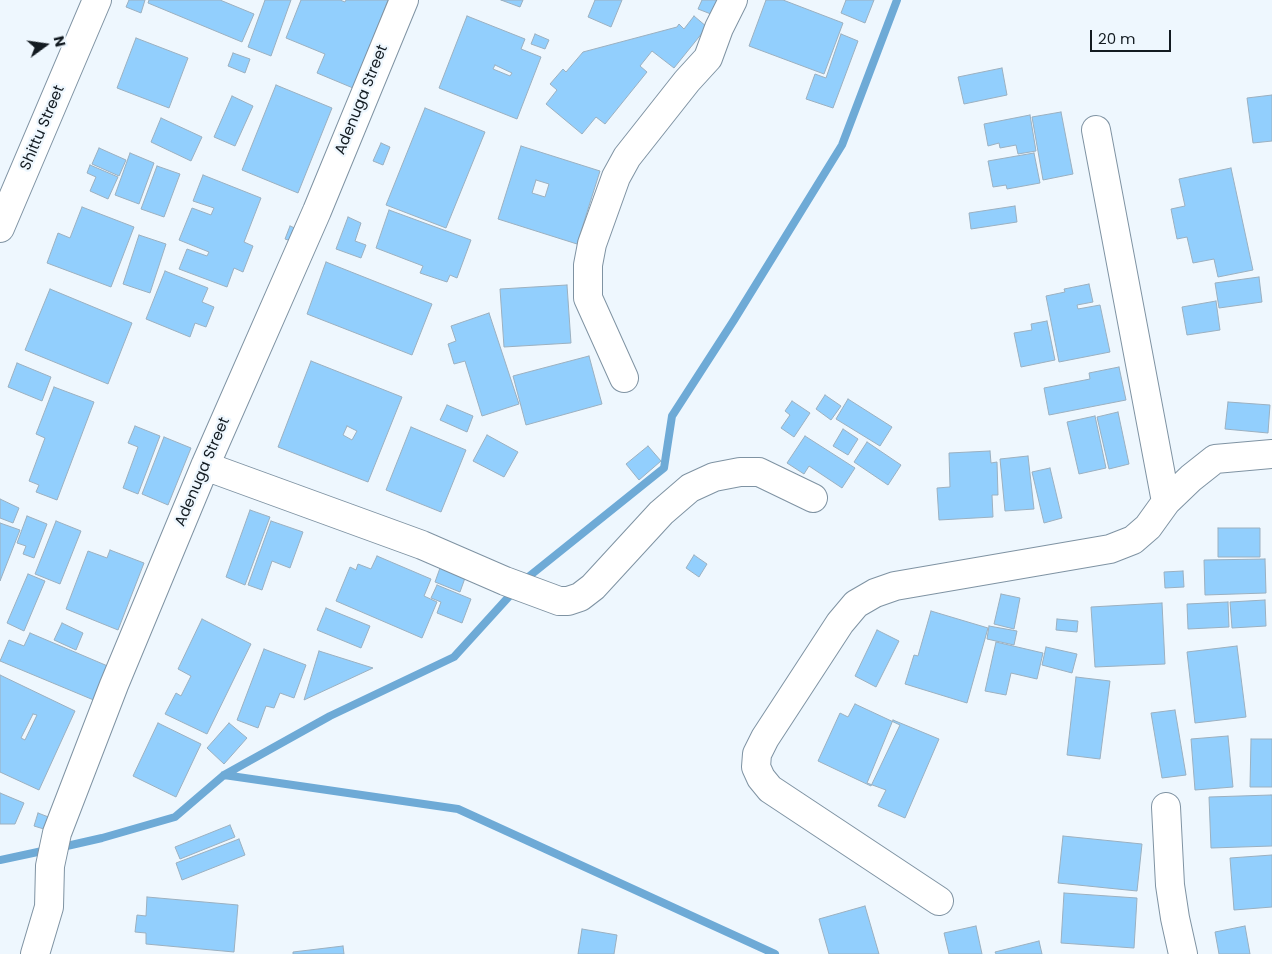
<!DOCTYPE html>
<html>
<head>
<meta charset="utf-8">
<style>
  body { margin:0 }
  #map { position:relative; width:1272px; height:954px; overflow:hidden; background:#eef7fe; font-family:Poppins,sans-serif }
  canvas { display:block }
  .north { position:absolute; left:20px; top:20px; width:50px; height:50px; -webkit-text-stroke:4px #eef7fe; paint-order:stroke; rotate:76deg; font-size:14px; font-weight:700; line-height:20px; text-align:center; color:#131b21 }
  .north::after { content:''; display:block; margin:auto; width:18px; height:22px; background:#131b21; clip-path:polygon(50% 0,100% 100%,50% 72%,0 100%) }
  .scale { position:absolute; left:1090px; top:30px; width:81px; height:22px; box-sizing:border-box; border:2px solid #131b21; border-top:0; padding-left:6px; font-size:15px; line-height:18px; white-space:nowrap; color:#131b21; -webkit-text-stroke:4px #eef7fe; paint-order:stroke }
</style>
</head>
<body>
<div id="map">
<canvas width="1272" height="954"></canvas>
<div class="north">N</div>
<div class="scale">20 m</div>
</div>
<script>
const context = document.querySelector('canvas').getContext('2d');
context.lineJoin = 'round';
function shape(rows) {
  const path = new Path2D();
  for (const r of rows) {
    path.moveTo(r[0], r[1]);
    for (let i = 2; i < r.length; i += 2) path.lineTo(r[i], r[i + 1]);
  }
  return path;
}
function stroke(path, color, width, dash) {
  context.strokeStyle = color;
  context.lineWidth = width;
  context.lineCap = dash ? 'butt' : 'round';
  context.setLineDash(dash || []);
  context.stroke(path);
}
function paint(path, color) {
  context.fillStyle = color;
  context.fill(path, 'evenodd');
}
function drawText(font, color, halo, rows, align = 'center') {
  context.font = font + ' Poppins,sans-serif';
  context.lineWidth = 4.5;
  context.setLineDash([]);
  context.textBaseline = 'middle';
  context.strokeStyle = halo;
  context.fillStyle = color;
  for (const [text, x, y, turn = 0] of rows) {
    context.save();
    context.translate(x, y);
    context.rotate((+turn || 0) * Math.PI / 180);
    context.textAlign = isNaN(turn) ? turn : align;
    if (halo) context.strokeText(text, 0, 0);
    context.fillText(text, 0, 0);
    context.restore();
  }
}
const stream = shape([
  [522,582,664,468,672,416,734,320,842,145,897,0],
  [224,775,458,809,775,954],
  [58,848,102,838,175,817,224,775,330,716,454,657,514,591],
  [0,860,47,850]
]);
const building = shape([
  [129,0,145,0,141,13,126,7,129,0],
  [149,0,220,0,254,14,242,42,148,3,149,0],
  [265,0,291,0,271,56,248,47,265,0],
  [301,0,340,0,345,2,346,0,388,0,353,88,317,73,325,54,286,38,301,0],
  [501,0,523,0,520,7,501,0],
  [595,0,622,0,611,27,588,17,595,0],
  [702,0,723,0,716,16,698,9,702,0],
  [766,0,783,0,843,23,824,74,749,46,766,0],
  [846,0,874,0,865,23,841,13,846,0],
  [467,16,525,39,521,49,541,57,517,119,439,88,467,16],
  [495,65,512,73,510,76,493,69,495,65],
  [694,16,707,27,674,68,652,51,640,66,647,72,605,124,596,117,582,134,546,104,557,90,550,84,563,69,566,72,583,52,677,27,679,24,684,29,694,16],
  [535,34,549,40,545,49,531,44,535,34],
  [841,34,858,41,833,108,806,99,815,74,826,78,841,34],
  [136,38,188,58,169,108,117,88,136,38],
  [233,53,250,59,245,73,228,66,233,53],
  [1002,68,1007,95,964,104,958,77,1002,68],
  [276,85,332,108,298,193,242,170,276,85],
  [1272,95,1272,141,1253,143,1247,98,1272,95],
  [232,96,253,106,235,146,214,137,232,96],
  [425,108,485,132,446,228,386,205,425,108],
  [1061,112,1073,174,1043,180,1032,117,1061,112],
  [1030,115,1036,151,1018,154,1016,145,1000,148,999,143,988,146,984,124,1030,115],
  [161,118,202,137,191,161,151,142,161,118],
  [381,143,390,147,383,165,373,161,381,143],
  [521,146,600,171,577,244,498,219,521,146],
  [536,180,549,184,545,197,532,193,536,180],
  [99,148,126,160,119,176,92,164,99,148],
  [130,153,154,163,139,204,115,195,130,153],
  [1034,153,1040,183,1007,189,1006,185,993,187,988,161,1034,153],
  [90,165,118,177,108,199,90,191,96,177,87,173,90,165],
  [157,166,180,174,164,217,141,209,157,166],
  [1231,168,1253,270,1218,277,1214,259,1193,263,1187,237,1177,239,1171,209,1185,206,1179,179,1231,168],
  [203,175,261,198,244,242,253,246,243,272,234,268,227,287,179,269,187,249,207,256,209,252,179,240,192,208,211,215,214,208,193,201,203,175],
  [1015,206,1017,222,971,229,969,213,1015,206],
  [82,207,134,227,111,287,47,263,58,233,70,238,82,207],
  [389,210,471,240,457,278,450,275,447,282,420,273,423,266,376,248,389,210],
  [348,217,361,223,355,241,366,245,361,258,336,249,348,217],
  [290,226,302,231,297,243,285,239,290,226],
  [139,235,166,244,150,293,123,284,139,235],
  [326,262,432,304,412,355,307,314,326,262],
  [165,271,208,288,202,302,214,307,206,327,195,323,190,337,146,319,165,271],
  [1259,277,1262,302,1219,308,1215,283,1259,277],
  [1089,284,1093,302,1077,305,1078,309,1100,305,1110,352,1059,362,1046,296,1065,292,1064,289,1089,284],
  [567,285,571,343,504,347,500,289,567,285],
  [50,289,132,323,108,384,25,350,50,289],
  [1216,301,1220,330,1187,335,1182,307,1216,301],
  [489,313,519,404,482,416,465,361,454,364,448,344,456,341,451,326,489,313],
  [1047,321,1055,360,1021,367,1014,333,1032,330,1031,324,1047,321],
  [589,356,602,404,526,425,513,376,589,356],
  [311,361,402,397,368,482,278,447,311,361],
  [347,426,357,431,352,440,343,435,347,426],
  [17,363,51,377,42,401,8,387,17,363],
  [1119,367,1126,400,1049,415,1044,388,1090,379,1089,373,1119,367],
  [54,387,94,402,57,500,36,492,39,485,29,481,45,438,36,434,54,387],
  [825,395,841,406,831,420,816,409,825,395],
  [848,399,892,427,880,446,836,419,848,399],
  [792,401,810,413,794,437,781,428,790,415,785,411,792,401],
  [1228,402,1270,405,1268,433,1225,429,1228,402],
  [447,405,473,416,467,432,440,420,447,405],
  [1118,412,1129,464,1109,469,1097,417,1118,412],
  [1095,416,1106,468,1079,474,1067,422,1095,416],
  [135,426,160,436,138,494,123,488,138,447,128,443,135,426],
  [411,427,466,450,441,512,386,490,411,427],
  [843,429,858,439,848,455,833,446,843,429],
  [487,435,518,452,504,477,473,461,487,435],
  [805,436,855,468,842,488,809,466,804,474,787,463,805,436],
  [164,437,191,448,168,505,142,494,164,437],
  [867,442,901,465,888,485,854,462,867,442],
  [648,446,661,461,639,480,626,464,648,446],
  [990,451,991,463,997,462,998,495,992,495,993,517,939,520,937,488,950,487,949,453,990,451],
  [1028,456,1034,509,1005,511,1000,459,1028,456],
  [1050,468,1062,518,1044,523,1032,472,1050,468],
  [0,499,19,508,13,523,0,518,0,499],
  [250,510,270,517,245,585,226,577,250,510],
  [27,516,47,524,34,558,23,554,26,546,17,543,27,516],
  [56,521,81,531,60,584,35,574,56,521],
  [271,521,303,532,290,568,272,561,262,590,248,585,271,521],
  [0,523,20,530,0,581,0,523],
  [1218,528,1260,528,1260,557,1218,557,1218,528],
  [110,550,144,563,118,630,66,609,88,551,107,558,110,550],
  [694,555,707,564,699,577,686,568,694,555],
  [377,556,431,579,424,596,437,602,422,638,336,601,350,567,356,570,358,564,371,569,377,556],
  [1265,559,1266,593,1205,595,1204,560,1265,559],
  [440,568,465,578,460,592,435,582,440,568],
  [1183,571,1184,587,1165,588,1164,572,1183,571],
  [28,574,45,581,24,631,7,623,28,574],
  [437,585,471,599,462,623,437,613,441,602,431,598,437,585],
  [1001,594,1020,598,1014,629,994,624,1001,594],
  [1265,600,1266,626,1232,628,1230,602,1265,600],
  [1228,602,1229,627,1188,629,1187,604,1228,602],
  [1162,603,1165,664,1095,667,1091,607,1162,603],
  [326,608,370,626,361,648,317,630,326,608],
  [931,611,988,628,967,703,905,684,914,655,918,656,931,611],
  [202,619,251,644,207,734,165,714,176,693,181,696,191,676,178,669,202,619],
  [1057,619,1078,621,1077,632,1056,630,1057,619],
  [62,623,83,633,76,650,54,640,62,623],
  [989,626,1017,631,1014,645,987,639,989,626],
  [877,630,899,641,876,687,855,676,877,630],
  [30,633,110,667,96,701,0,661,9,640,24,646,30,633],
  [996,642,1043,653,1037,679,1011,673,1006,695,985,691,996,642],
  [1237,646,1246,717,1195,723,1187,652,1237,646],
  [1046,647,1077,654,1072,673,1042,665,1046,647],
  [264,649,306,665,294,698,280,693,274,708,266,706,258,728,237,720,264,649],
  [319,651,373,668,304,700,319,651],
  [0,675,75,711,39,790,0,772,0,675],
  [33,714,37,715,25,740,21,738,33,714],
  [1076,677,1110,681,1100,759,1067,755,1076,677],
  [855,704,900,725,871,786,818,761,840,713,848,717,855,704],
  [1175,710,1186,775,1162,778,1151,713,1175,710],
  [893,720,939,739,905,818,878,806,886,790,867,783,893,720],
  [158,723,201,744,176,797,133,776,158,723],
  [229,723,247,738,224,764,207,748,229,723],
  [1228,736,1233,787,1195,790,1191,739,1228,736],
  [1251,739,1272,739,1272,787,1250,787,1251,739],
  [0,793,24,803,15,824,0,824,0,793],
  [1271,795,1272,795,1272,846,1211,848,1209,797,1271,795],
  [38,813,51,818,47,830,34,826,38,813],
  [230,825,235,837,180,859,175,847,230,825],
  [1063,836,1142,844,1137,891,1058,883,1063,836],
  [239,839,245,855,182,880,176,863,239,839],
  [1272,855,1272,907,1234,910,1230,858,1272,855],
  [1064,893,1137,898,1134,948,1061,943,1064,893],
  [147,897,238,905,234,952,146,944,146,933,135,932,137,915,146,916,147,897],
  [865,906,879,954,829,954,819,919,865,906],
  [976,926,982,954,949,954,944,933,976,926],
  [1245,926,1250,954,1219,954,1215,932,1245,926],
  [582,929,617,935,614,954,578,954,582,929],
  [1039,941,1042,954,996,954,995,952,1039,941],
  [343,946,344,954,293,954,293,952,343,946]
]);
const minor = shape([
  [1096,130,1166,502],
  [0,228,97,0],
  [624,378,588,298,588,265,592,244,616,177,627,157,687,81,708,58,719,28,733,0],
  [205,466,422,545,505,581,559,601,568,601,580,597,593,587,661,513,690,488,714,477,740,472,759,472,813,498],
  [1166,807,1170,885,1175,918,1183,954],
  [939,901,770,789,761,778,756,767,757,754,765,738,840,623,856,604,875,593,895,586,1110,549,1133,540,1148,527,1166,502,1191,478,1215,459,1272,454],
  [35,954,49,907,50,866,57,833,114,685,205,466,317,211,404,0]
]);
const streetNames = [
  ["Adenuga Street",362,100,-68],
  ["Shittu Street",43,128,-67],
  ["Adenuga Street",203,472,-67]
];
stroke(stream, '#6eaad6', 8);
paint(building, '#92cffd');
stroke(building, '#9bb0c0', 1);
stroke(minor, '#7f93a3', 30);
stroke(minor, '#fff', 28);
drawText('15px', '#131b21', '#eef7fe', streetNames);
</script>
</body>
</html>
